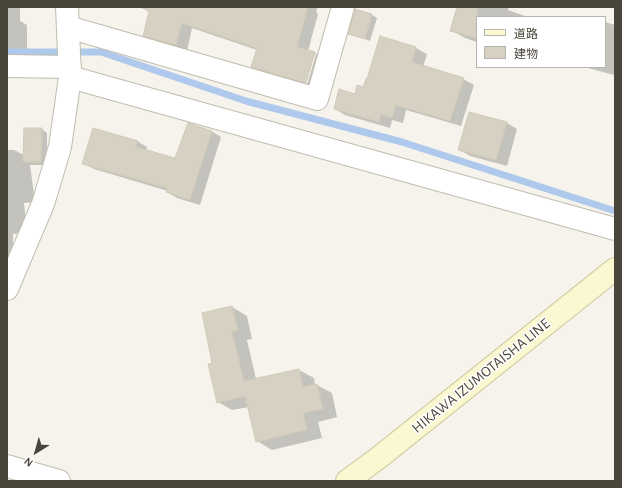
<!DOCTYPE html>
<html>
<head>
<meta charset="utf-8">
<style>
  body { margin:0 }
  #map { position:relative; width:622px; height:488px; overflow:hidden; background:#f5f3ec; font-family:"Alegreya Sans","Noto Sans JP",sans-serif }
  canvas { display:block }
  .frame { position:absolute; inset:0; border:8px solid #49453a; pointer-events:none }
  .legend { position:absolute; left:476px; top:16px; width:130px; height:52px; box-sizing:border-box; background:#fff; border:1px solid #b6b5b0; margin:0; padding:5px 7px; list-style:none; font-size:12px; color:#49453a }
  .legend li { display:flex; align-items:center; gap:8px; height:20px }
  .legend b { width:20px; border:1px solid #b6b5b0 }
  .north { position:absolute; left:16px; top:432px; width:40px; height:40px; -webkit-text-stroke:3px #fff; paint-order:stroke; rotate:217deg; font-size:11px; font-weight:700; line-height:16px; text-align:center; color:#49453a }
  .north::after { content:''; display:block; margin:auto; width:14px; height:18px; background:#49453a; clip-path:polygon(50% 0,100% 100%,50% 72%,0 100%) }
</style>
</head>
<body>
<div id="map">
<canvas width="622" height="488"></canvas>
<div class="frame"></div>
<ul class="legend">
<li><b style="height:5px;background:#fbf7d0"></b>道路</li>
<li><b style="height:11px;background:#d6d1c2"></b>建物</li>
</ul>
<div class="north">N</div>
</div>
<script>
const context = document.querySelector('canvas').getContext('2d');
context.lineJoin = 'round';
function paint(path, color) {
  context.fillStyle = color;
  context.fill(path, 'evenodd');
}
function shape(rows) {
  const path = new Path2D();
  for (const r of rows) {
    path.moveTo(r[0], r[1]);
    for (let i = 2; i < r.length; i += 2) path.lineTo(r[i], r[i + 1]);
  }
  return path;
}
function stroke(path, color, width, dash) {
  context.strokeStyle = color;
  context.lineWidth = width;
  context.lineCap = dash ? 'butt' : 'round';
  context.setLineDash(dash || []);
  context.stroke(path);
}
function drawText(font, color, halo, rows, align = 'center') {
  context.font = font + ' "Alegreya Sans",sans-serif';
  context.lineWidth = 3;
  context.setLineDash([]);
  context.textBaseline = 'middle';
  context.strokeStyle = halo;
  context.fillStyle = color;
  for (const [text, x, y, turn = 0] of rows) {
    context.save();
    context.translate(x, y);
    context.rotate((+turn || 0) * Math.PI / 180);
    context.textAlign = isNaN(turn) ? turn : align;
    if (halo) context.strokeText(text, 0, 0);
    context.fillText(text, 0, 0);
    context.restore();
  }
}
const shadow = shape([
  [7,7,20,7,20,21,27,25,27,49,7,49],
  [138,7,318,7,316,12,318,14,308,51,315,53,326,60,317,88,307,85,316,54,314,54,305,84,263,72,253,66,257,50,192,28,187,51,155,41,144,35,150,11],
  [458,7,509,7,508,10,528,17,477,17,477,42,465,38,451,30],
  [356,10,372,15,377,18,370,41,350,33],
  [605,22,615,25,614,75,584,67,605,67],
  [380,37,416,48,427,54,423,67,463,79,474,85,461,126,406,110,403,123,392,120,390,128,345,115,335,109,364,88],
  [507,123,517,129,507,166,470,156,460,150],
  [25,129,42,129,47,133,47,165,30,165,35,202,24,203,27,232,13,234,13,269,7,269,7,150,14,150,24,155],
  [211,131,221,137,200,205,177,198,167,192,168,191,94,169,84,164,137,141,147,147,146,151,176,160],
  [232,307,247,316,252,339,247,340,256,379,299,370,314,378,315,385,317,385,332,393,337,417,318,422,322,438,272,450,257,441,249,407,232,410,218,402,213,364]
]);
const stream = shape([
  [7,52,101,52,246,101,402,142,615,211]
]);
const building = shape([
  [146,7,308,7,297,47,315,52,306,83,251,67,257,48,182,23,176,45,143,36,149,11,146,10,146,7],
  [457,7,477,7,477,38,450,31,457,7],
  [355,9,372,14,365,39,348,34,355,9],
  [380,36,416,47,412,62,464,78,450,121,396,105,392,118,381,114,379,122,334,109,339,89,355,94,357,85,363,87,366,79,367,79,380,36],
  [469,112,507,122,496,160,458,150,469,112],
  [188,123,212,131,190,200,166,192,167,188,82,164,93,128,138,141,136,147,175,158,188,123],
  [24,128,42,128,41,162,23,162,24,128],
  [232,306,238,330,232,332,244,381,299,369,303,387,317,384,323,409,303,413,307,430,256,442,245,396,217,403,208,364,212,363,202,313,232,306]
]);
const minor = shape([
  [68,27,317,99,343,7],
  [7,66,70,67],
  [70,77,615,229],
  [7,466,59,481]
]);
const tertiary = shape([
  [7,289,43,204,60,147,70,77,67,7]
]);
const secondary = shape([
  [347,481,377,459,615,269]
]);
const streetNames = [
  ["HIKAWA IZUMOTAISHA LINE",481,376,-39]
];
paint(shadow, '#0003');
stroke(stream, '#aec9ec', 7);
paint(building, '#d6d1c2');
stroke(building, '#d0cab6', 1);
stroke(minor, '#c0bdaf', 24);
stroke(tertiary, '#c0bdaf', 24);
stroke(secondary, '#d1cb9f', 24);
stroke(minor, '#fff', 22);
stroke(tertiary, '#fff', 22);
stroke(secondary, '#fbf7d0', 22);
drawText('15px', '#49453a', '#fff', streetNames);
</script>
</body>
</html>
